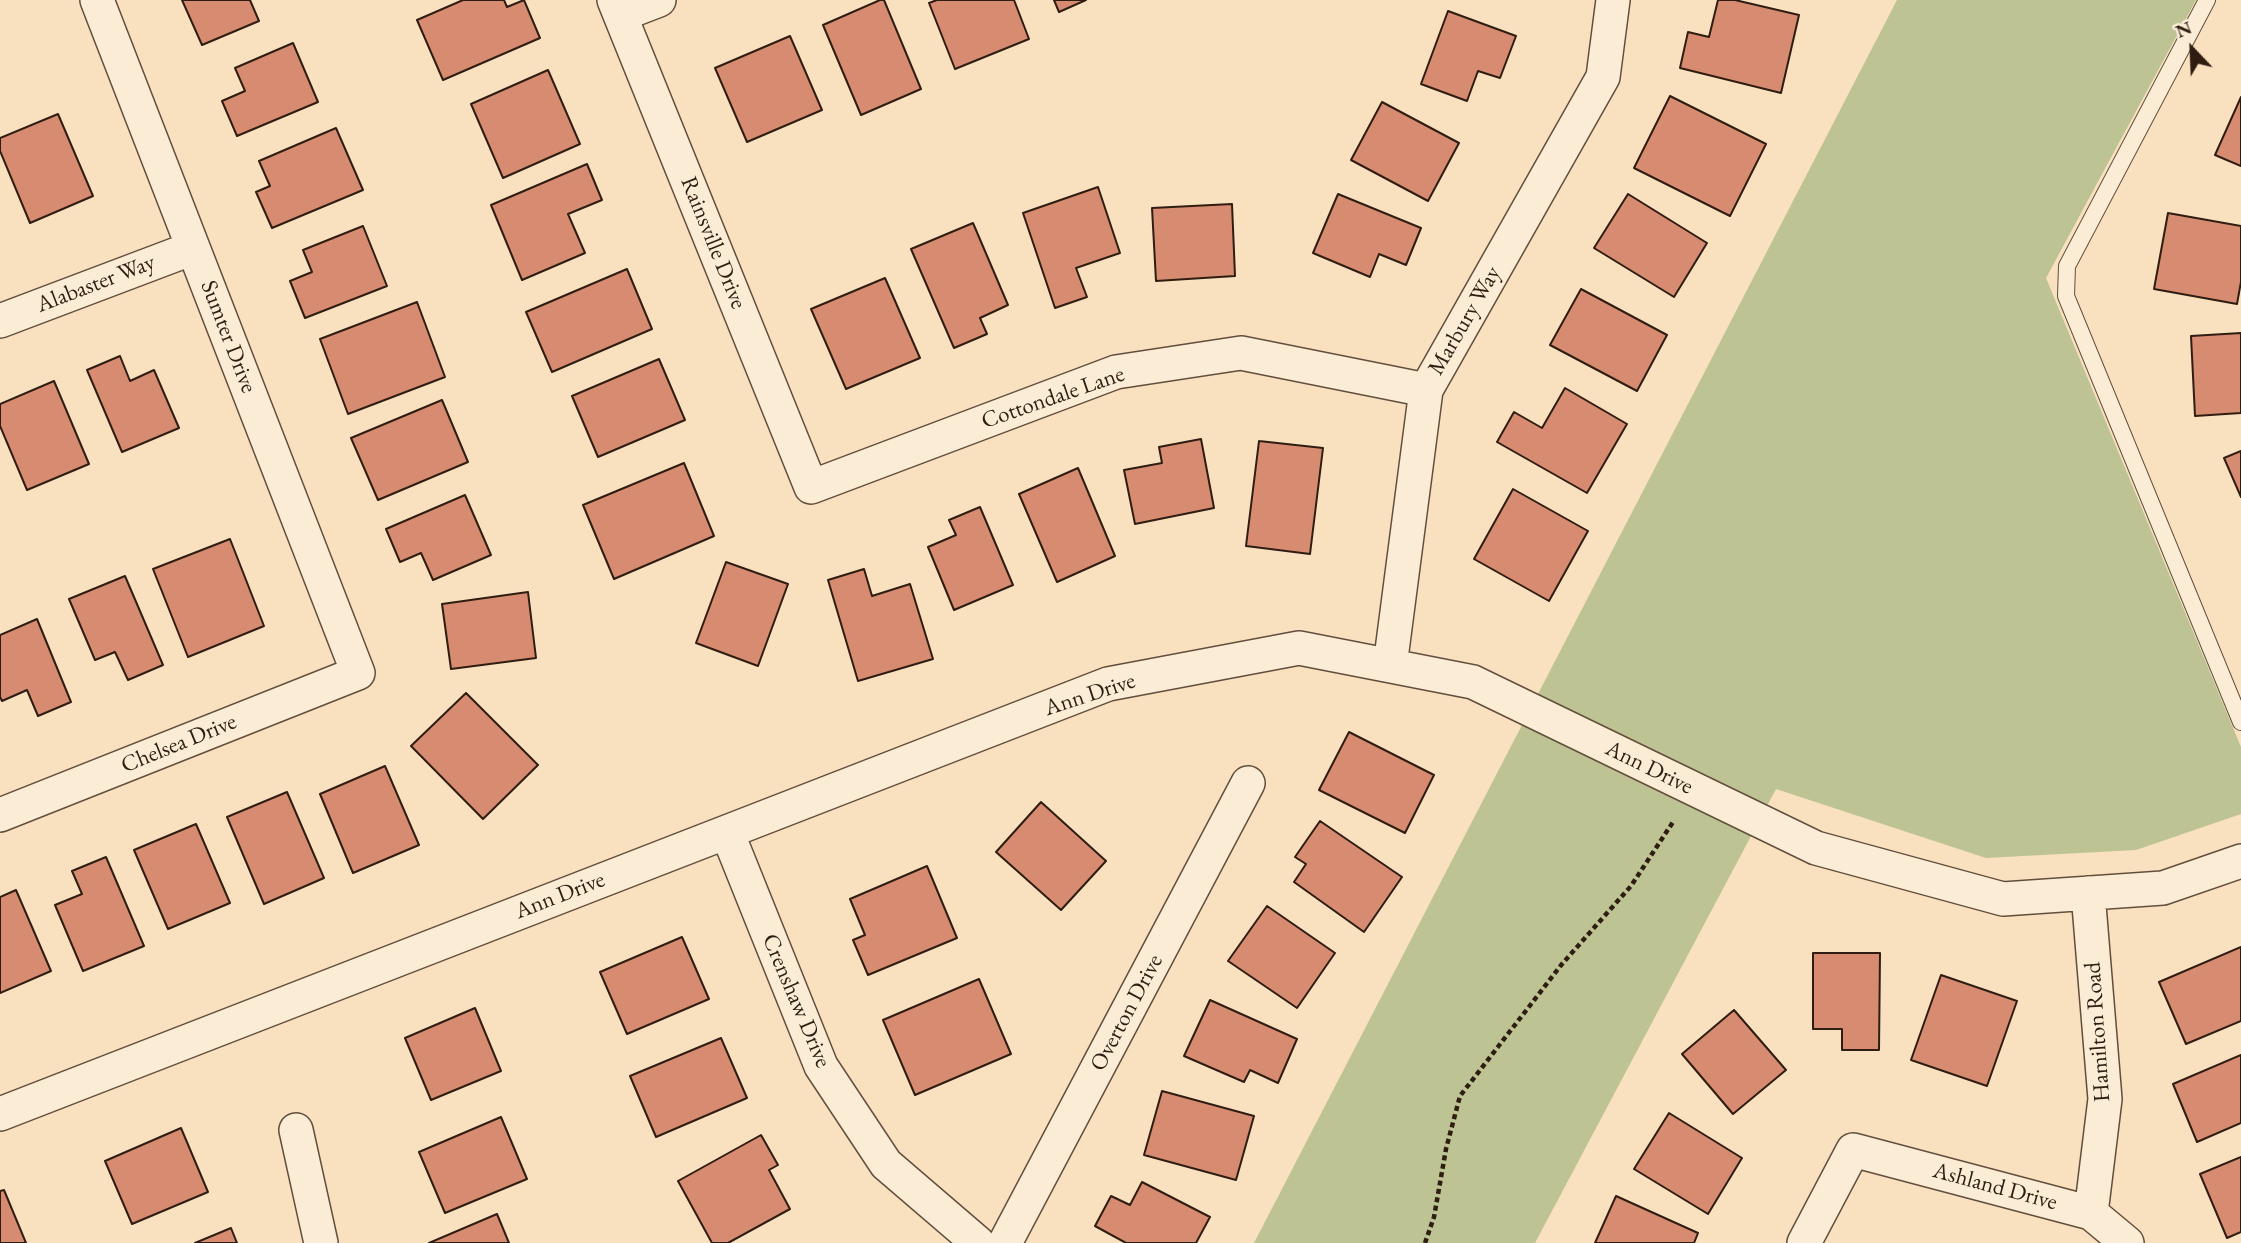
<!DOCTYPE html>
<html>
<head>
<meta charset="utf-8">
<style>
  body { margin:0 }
  #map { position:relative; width:2241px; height:1243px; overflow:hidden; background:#f9e1bf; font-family:"EB Garamond",serif }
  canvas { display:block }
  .north { position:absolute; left:2157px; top:14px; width:70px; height:70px; -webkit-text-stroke:5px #fbecd5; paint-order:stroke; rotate:337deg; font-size:19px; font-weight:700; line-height:28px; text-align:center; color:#2f1d12 }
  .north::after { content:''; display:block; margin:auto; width:24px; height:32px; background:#2f1d12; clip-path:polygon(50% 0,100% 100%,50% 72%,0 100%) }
</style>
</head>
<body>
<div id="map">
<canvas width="2241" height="1243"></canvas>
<div class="north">N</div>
</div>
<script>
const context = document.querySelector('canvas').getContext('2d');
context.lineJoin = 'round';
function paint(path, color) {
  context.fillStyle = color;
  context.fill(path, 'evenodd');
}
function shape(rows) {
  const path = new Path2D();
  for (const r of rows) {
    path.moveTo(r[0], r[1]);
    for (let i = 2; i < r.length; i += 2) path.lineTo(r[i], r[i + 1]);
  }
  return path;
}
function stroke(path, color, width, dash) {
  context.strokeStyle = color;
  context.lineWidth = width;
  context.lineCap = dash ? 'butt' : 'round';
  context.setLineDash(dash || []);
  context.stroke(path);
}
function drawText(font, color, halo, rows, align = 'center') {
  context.font = font + ' "EB Garamond",serif';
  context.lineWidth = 6;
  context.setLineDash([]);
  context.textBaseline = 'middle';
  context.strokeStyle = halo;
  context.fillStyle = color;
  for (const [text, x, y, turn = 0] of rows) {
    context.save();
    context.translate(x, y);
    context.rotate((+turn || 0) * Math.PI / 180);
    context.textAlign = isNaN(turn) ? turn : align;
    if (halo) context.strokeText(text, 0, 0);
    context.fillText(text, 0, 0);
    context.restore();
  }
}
const green = shape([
  [1897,0,2196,0,2046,278,2241,747,2241,814,2136,850,1986,858,1776,789,1535,1243,1254,1243]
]);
const building = shape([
  [182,0,250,0,259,21,202,45,182,0],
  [463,0,504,0,507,7,524,0,540,38,443,80,417,20,463,0],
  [880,0,884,0,921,89,861,115,823,25,880,0],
  [937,0,1014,0,1029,39,955,69,929,3,937,0],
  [1054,0,1086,0,1059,12,1054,0],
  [1718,0,1735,0,1799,15,1781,93,1680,68,1688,32,1709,37,1718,0],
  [1448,11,1516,36,1500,78,1478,71,1467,101,1421,84,1448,11],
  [790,36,822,110,747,142,715,68,790,36],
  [293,43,318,102,237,136,222,101,245,91,235,68,293,43],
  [548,70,580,144,503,178,471,104,548,70],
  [1670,96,1766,144,1730,216,1634,168,1670,96],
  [2241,97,2241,166,2215,155,2241,97],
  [1382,102,1459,143,1428,201,1351,160,1382,102],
  [58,114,93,196,30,223,0,151,0,138,58,114],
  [336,128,363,190,272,228,256,192,270,186,259,161,336,128],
  [587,164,602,200,568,214,585,253,522,280,491,205,587,164],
  [1098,187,1120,253,1076,268,1087,297,1055,308,1023,213,1098,187],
  [1338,194,1421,228,1406,265,1379,254,1370,277,1313,253,1338,194],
  [1628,194,1707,243,1674,297,1594,248,1628,194],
  [1232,204,1235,276,1156,281,1152,208,1232,204],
  [2168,213,2241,226,2241,282,2237,304,2154,289,2168,213],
  [973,223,1008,305,980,318,987,334,954,348,911,249,973,223],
  [363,226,387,286,305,318,290,281,312,272,303,250,363,226],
  [627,269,652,329,552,372,526,312,627,269],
  [885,278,920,358,846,389,811,309,885,278],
  [1581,289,1667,335,1637,391,1550,345,1581,289],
  [417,302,445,377,348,414,320,339,417,302],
  [2241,333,2241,413,2195,416,2191,336,2241,333],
  [120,356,130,381,154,370,179,428,122,452,87,370,120,356],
  [659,359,685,420,598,457,572,396,659,359],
  [54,381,89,464,27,490,0,426,0,404,54,381],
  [1565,388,1627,424,1587,493,1497,442,1514,412,1542,428,1565,388],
  [442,400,468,462,378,500,351,438,442,400],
  [1201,439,1214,508,1135,524,1124,470,1162,463,1159,447,1201,439],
  [1259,441,1323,448,1310,554,1246,546,1259,441],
  [2241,451,2241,497,2224,458,2241,451],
  [684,463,714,536,614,579,583,505,684,463],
  [1078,468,1115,556,1057,582,1019,494,1078,468],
  [1513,489,1588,531,1549,601,1474,559,1513,489],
  [465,495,491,555,433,580,421,553,400,562,386,529,465,495],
  [980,507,1013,585,954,610,928,547,956,535,949,520,980,507],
  [230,539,264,626,188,657,153,569,230,539],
  [726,562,788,584,758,666,696,643,726,562],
  [864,569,872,596,910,584,933,659,858,681,828,580,864,569],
  [125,576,163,665,128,680,115,652,95,660,69,599,125,576],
  [528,592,536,658,451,669,442,604,528,592],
  [37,619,71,702,38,716,27,690,2,701,0,697,0,635,37,619],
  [466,693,538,765,483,819,411,746,466,693],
  [1349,732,1434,775,1405,833,1319,790,1349,732],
  [385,766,419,845,353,873,320,794,385,766],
  [287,792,324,878,264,904,227,817,287,792],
  [1041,802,1106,861,1061,910,996,852,1041,802],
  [1320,821,1402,877,1364,932,1294,882,1306,864,1295,857,1320,821],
  [196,824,230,903,168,929,134,850,196,824],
  [106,857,144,946,83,971,55,905,82,894,72,871,106,857],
  [927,866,957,938,868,975,853,940,865,935,850,899,927,866],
  [16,890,51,971,0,993,0,897,16,890],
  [1267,906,1335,953,1297,1008,1228,961,1267,906],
  [682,937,709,999,627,1034,600,972,682,937],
  [2241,947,2241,1021,2186,1044,2159,982,2241,947],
  [1813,953,1880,953,1879,1050,1842,1050,1842,1029,1813,1029,1813,953],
  [1941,975,2017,1001,1987,1086,1911,1060,1941,975],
  [979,979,1011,1054,915,1095,883,1020,979,979],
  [1210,1000,1297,1039,1278,1083,1250,1070,1244,1082,1184,1056,1210,1000],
  [475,1008,501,1071,431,1100,405,1038,475,1008],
  [1734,1010,1786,1070,1733,1114,1682,1054,1734,1010],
  [721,1038,747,1098,656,1137,630,1076,721,1038],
  [2241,1055,2241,1123,2197,1142,2173,1084,2241,1055],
  [1162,1091,1254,1116,1236,1180,1144,1155,1162,1091],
  [1669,1113,1742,1158,1708,1214,1634,1169,1669,1113],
  [501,1117,527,1179,445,1213,419,1152,501,1117],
  [181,1128,208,1192,132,1224,105,1161,181,1128],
  [761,1135,778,1165,769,1170,790,1209,728,1243,712,1243,678,1181,761,1135],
  [2241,1157,2241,1232,2227,1238,2200,1174,2241,1157],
  [1142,1182,1210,1217,1196,1243,1126,1243,1095,1226,1111,1196,1130,1205,1142,1182],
  [4,1190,26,1243,0,1243,0,1191,4,1190],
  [1616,1196,1698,1233,1694,1243,1595,1243,1616,1196],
  [497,1214,509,1243,429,1243,497,1214],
  [231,1228,237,1243,195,1243,231,1228]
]);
const path = shape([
  [1425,1243,1434,1217,1446,1149,1460,1096,1562,964,1631,886,1673,822]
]);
const lane = shape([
  [2207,0,2067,266,2066,296,2241,722]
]);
const street = shape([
  [614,0,811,487,1116,372,1241,353,1426,390],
  [620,15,659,0],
  [0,321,193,248],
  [1390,666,1426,390,1603,77,1613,0],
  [0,815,358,673,97,0],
  [727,832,821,1066,886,1164,978,1243],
  [2088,893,2105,1099,2091,1213],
  [0,1114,1108,684,1299,648,1473,682,1816,848,2003,899,2163,888,2241,861],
  [296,1130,321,1243],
  [1005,1243,1248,783],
  [1804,1243,1853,1150,2091,1213,2127,1243]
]);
const streetNames = [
  ["Rainsville Drive",713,243,68],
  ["Alabaster Way",96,284,-21],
  ["Marbury Way",1465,321,-60],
  ["Sumter Drive",228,337,69],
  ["Cottondale Lane",1053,398,-19],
  ["Ann Drive",1090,695,-18],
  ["Chelsea Drive",179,744,-22],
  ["Ann Drive",1649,768,26],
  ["Ann Drive",560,896,-21],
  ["Crenshaw Drive",796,1001,67],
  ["Overton Drive",1127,1013,-62],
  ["Hamilton Road",2098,1032,-94],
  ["Ashland Drive",1995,1187,15]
];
paint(green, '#bdc392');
paint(building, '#d78b71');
stroke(building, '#2f1d12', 2);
stroke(lane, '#624e3d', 18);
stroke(street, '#624e3d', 36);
stroke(path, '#2f1d12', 4.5, [5, 3.5]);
stroke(lane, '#fbecd5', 16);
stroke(street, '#fbecd5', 33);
drawText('23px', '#2f1d12', '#fbecd5', streetNames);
</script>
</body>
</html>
